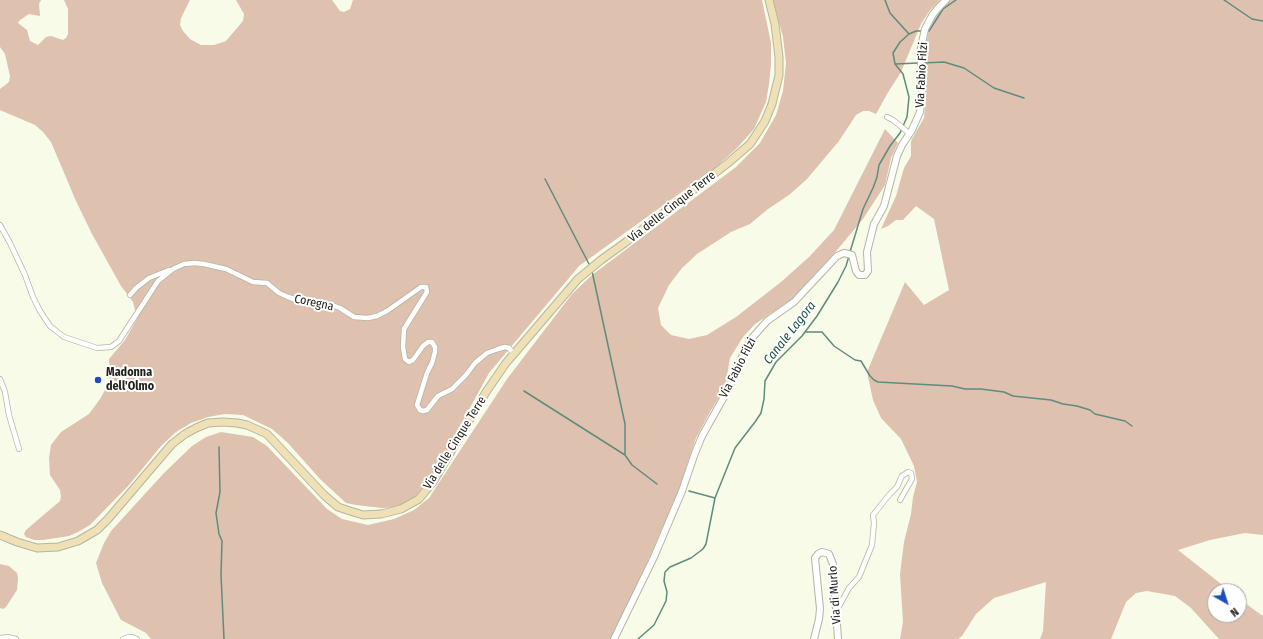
<!DOCTYPE html>
<html>
<head>
<meta charset="utf-8">
<style>
  body { margin:0 }
  #map { position:relative; width:1263px; height:639px; overflow:hidden; background:#f8fbe7; font-family:"Fira Sans Condensed",sans-serif }
  canvas { display:block }
  .north { position:absolute; left:1207px; top:583px; width:40px; height:40px; box-sizing:border-box; background:#fff; border:1px solid #a7a7a4; border-radius:50%; rotate:141deg; font-size:11px; font-weight:700; line-height:16px; text-align:center; color:#22231c }
  .north::after { content:''; display:block; margin:auto; width:14px; height:18px; background:#1e4ebb; clip-path:polygon(50% 0,100% 100%,50% 72%,0 100%) }
</style>
</head>
<body>
<div id="map">
<canvas width="1263" height="639"></canvas>
<div class="north">N</div>
</div>
<script>
const context = document.querySelector('canvas').getContext('2d');
context.lineJoin = 'round';
function paint(path, color) {
  context.fillStyle = color;
  context.fill(path, 'evenodd');
}
function shape(rows) {
  const path = new Path2D();
  for (const r of rows) {
    path.moveTo(r[0], r[1]);
    for (let i = 2; i < r.length; i += 2) path.lineTo(r[i], r[i + 1]);
  }
  return path;
}
function stroke(path, color, width, dash) {
  context.strokeStyle = color;
  context.lineWidth = width;
  context.lineCap = dash ? 'butt' : 'round';
  context.setLineDash(dash || []);
  context.stroke(path);
}
function drawText(font, color, halo, rows, align = 'center') {
  context.font = font + ' "Fira Sans Condensed",sans-serif';
  context.lineWidth = 4;
  context.setLineDash([]);
  context.textBaseline = 'middle';
  context.strokeStyle = halo;
  context.fillStyle = color;
  for (const [text, x, y, turn = 0] of rows) {
    context.save();
    context.translate(x, y);
    context.rotate((+turn || 0) * Math.PI / 180);
    context.textAlign = isNaN(turn) ? turn : align;
    if (halo) context.strokeText(text, 0, 0);
    context.fillText(text, 0, 0);
    context.restore();
  }
}
const green = shape([
  [0,0,41,0,39,4,40,16,29,14,20,20,18,23,27,30,30,41,38,45,46,37,51,36,63,40,66,38,68,34,68,9,64,0,190,0,181,18,180,25,183,31,190,39,201,45,214,45,226,41,243,21,244,14,236,0,332,0,340,11,344,12,350,9,353,0,762,0,771,43,771,65,769,84,766,102,754,129,738,147,715,168,579,266,489,373,433,475,416,496,407,503,394,507,382,508,356,505,346,503,320,479,288,443,272,429,243,415,225,414,208,417,191,423,176,432,161,446,129,485,90,525,78,532,69,536,43,540,34,540,26,537,24,534,26,530,60,501,61,497,60,490,50,475,49,458,51,445,61,432,89,414,100,399,109,383,110,373,109,359,125,340,137,319,133,302,121,286,92,234,76,201,51,142,43,132,35,125,0,110,0,89,9,82,10,76,5,54,0,47],
  [773,0,940,0,930,10,921,24,901,72,887,94,876,114,869,111,863,111,856,115,839,141,807,179,789,195,768,209,750,224,731,232,697,254,682,268,669,285,658,308,661,325,671,335,689,339,707,335,736,317,781,282,809,257,834,230,885,129,898,143,891,158,885,185,863,219,837,250,791,300,755,324,743,337,730,358,725,387,710,412,696,438,677,494,651,554,615,632,610,639,151,639,146,633,121,620,102,583,96,563,104,543,111,531,164,473,192,446,206,437,221,432,253,437,267,446,327,509,342,519,368,525,394,519,414,510,429,498,507,379,572,294,592,275,736,167,760,143,776,115,783,91,786,63,783,37],
  [951,0,1263,0,1263,535,1245,533,1210,540,1178,550,1230,591,1215,591,1215,615,1239,615,1239,598,1253,609,1263,616,1263,639,1219,639,1191,608,1175,596,1147,591,1136,593,1126,602,1111,639,1040,639,1043,631,1046,582,994,598,976,614,962,636,958,639,900,639,903,622,900,574,904,542,911,514,913,497,917,482,914,466,901,439,881,418,873,400,867,372,905,282,924,305,949,290,934,219,916,206,903,220,896,220,888,226,881,229,896,196,904,168,911,156,911,141,924,118,927,80,925,56,928,32,937,15,943,7],
  [0,564,9,566,17,573,18,578,17,590,6,607,3,609,0,608]
]);
const stream = shape([
  [885,0,890,13,909,34],
  [1224,0,1252,19,1263,21],
  [927,31,929,31,943,9,956,0],
  [922,63,944,62,964,68,994,88,1024,98],
  [895,64,918,63],
  [545,179,589,264],
  [850,252,863,209,873,188,877,177,879,165,890,146,900,133,907,117,909,97,903,74,895,64,893,53,900,42,909,34,916,31,923,31],
  [592,271,625,424,625,455],
  [805,332,822,332,834,346,855,360,861,361,870,376,874,380,878,382,952,386,965,389,981,389,1004,392,1013,396,1051,400,1063,404,1077,406,1090,410,1095,414,1125,421,1132,426],
  [524,391,625,455,632,465,657,484],
  [219,447,220,492,216,513,219,534,222,541,221,575,224,639],
  [689,491,715,498],
  [638,639,654,625,666,601,667,592,664,581,665,572,670,567,691,558,703,549,706,544,715,498,735,448,755,422,761,413,764,399,765,381,776,362,802,336,817,316,838,282,846,266,849,256]
]);
const minor = shape([
  [887,117,893,120,910,134],
  [0,225,10,243,25,275,33,297,40,311,50,326,64,337,97,348,111,347,119,341,158,281,173,269,184,264,194,263,204,264,226,269,253,282,267,283,279,293,288,297,297,300,314,301,329,304,340,308,354,317,368,318,377,316,387,311,421,287,426,287,427,292,404,329,403,347,405,359,409,362,413,360,423,346,428,342,432,342,435,347,435,352,432,363,427,373,417,405,420,410,423,411,427,410,438,396,452,389,466,375,475,363,487,353,498,349,505,347,509,348,513,353],
  [130,295,136,288,149,278,169,270],
  [0,379,5,392,9,415,19,449],
  [837,610,849,588,859,577,872,545,874,523,873,515,889,495,897,487,902,476,908,472,911,473,912,479,900,500],
  [0,638,8,637,16,639],
  [123,639,129,637,132,637,137,639]
]);
const tertiary = shape([
  [614,639,654,557,682,491,695,453,702,436,729,388,745,350,752,338,767,321,794,302,837,256,844,253,852,255,856,271,859,275,865,275,868,271,867,252,874,224,884,206,897,156,902,145,912,130,920,112,923,83,920,52,925,29,933,14,940,6,946,0],
  [814,639,819,619,820,609,815,558,818,554,822,552,829,554,833,564,838,639]
]);
const secondary = shape([
  [0,535,17,542,37,548,58,547,78,541,97,530,108,519,172,444,185,434,196,428,208,423,223,422,237,423,247,425,267,434,324,495,338,507,350,511,363,515,381,514,401,509,419,499,433,482,486,392,506,363,578,279,601,260,626,242,728,163,750,144,758,132,765,121,772,104,779,75,779,57,775,24,769,0]
]);
const markers = [
  [98,380,4,"#1e4ebb"]
];
const streetNames = [
  ["Via Fabio Filzi",922,75,-87],
  ["Via delle Cinque Terre",672,207,-38],
  ["Coregna",314,303,12],
  ["Via Fabio Filzi",738,368,-63],
  ["Via delle Cinque Terre",455,443,-58],
  ["Via di Murlo",835,595,-94]
];
const poiNames = [
  ["Madonna",106,373],
  ["dell'Olmo",106,387]
];
const waterNames = [
  ["Canale Lagora",790,333,-52]
];
paint(green, '#dec1ae');
stroke(stream, '#608c7d', 1.5);
stroke(minor, '#b3b6a3', 6);
stroke(tertiary, '#b3b6a3', 8);
stroke(secondary, '#b3b6a3', 9);
stroke(minor, '#fff', 4.5);
stroke(tertiary, '#fff', 6);
stroke(secondary, '#efe0b5', 7);
for (const [x, y, r, color] of markers) {
  const dot = new Path2D();
  dot.arc(x, y, r, 0, 2 * Math.PI);
  context.fillStyle = color;
  context.fill(dot);
  stroke(dot, '#fff', 1.5);
}
drawText('12px', '#22231c', '#fff', streetNames);
drawText('bold 12px', '#22231c', '#fff', poiNames, 'left');
drawText('italic 13px', '#1d5144', '#fff', waterNames);
</script>
</body>
</html>
